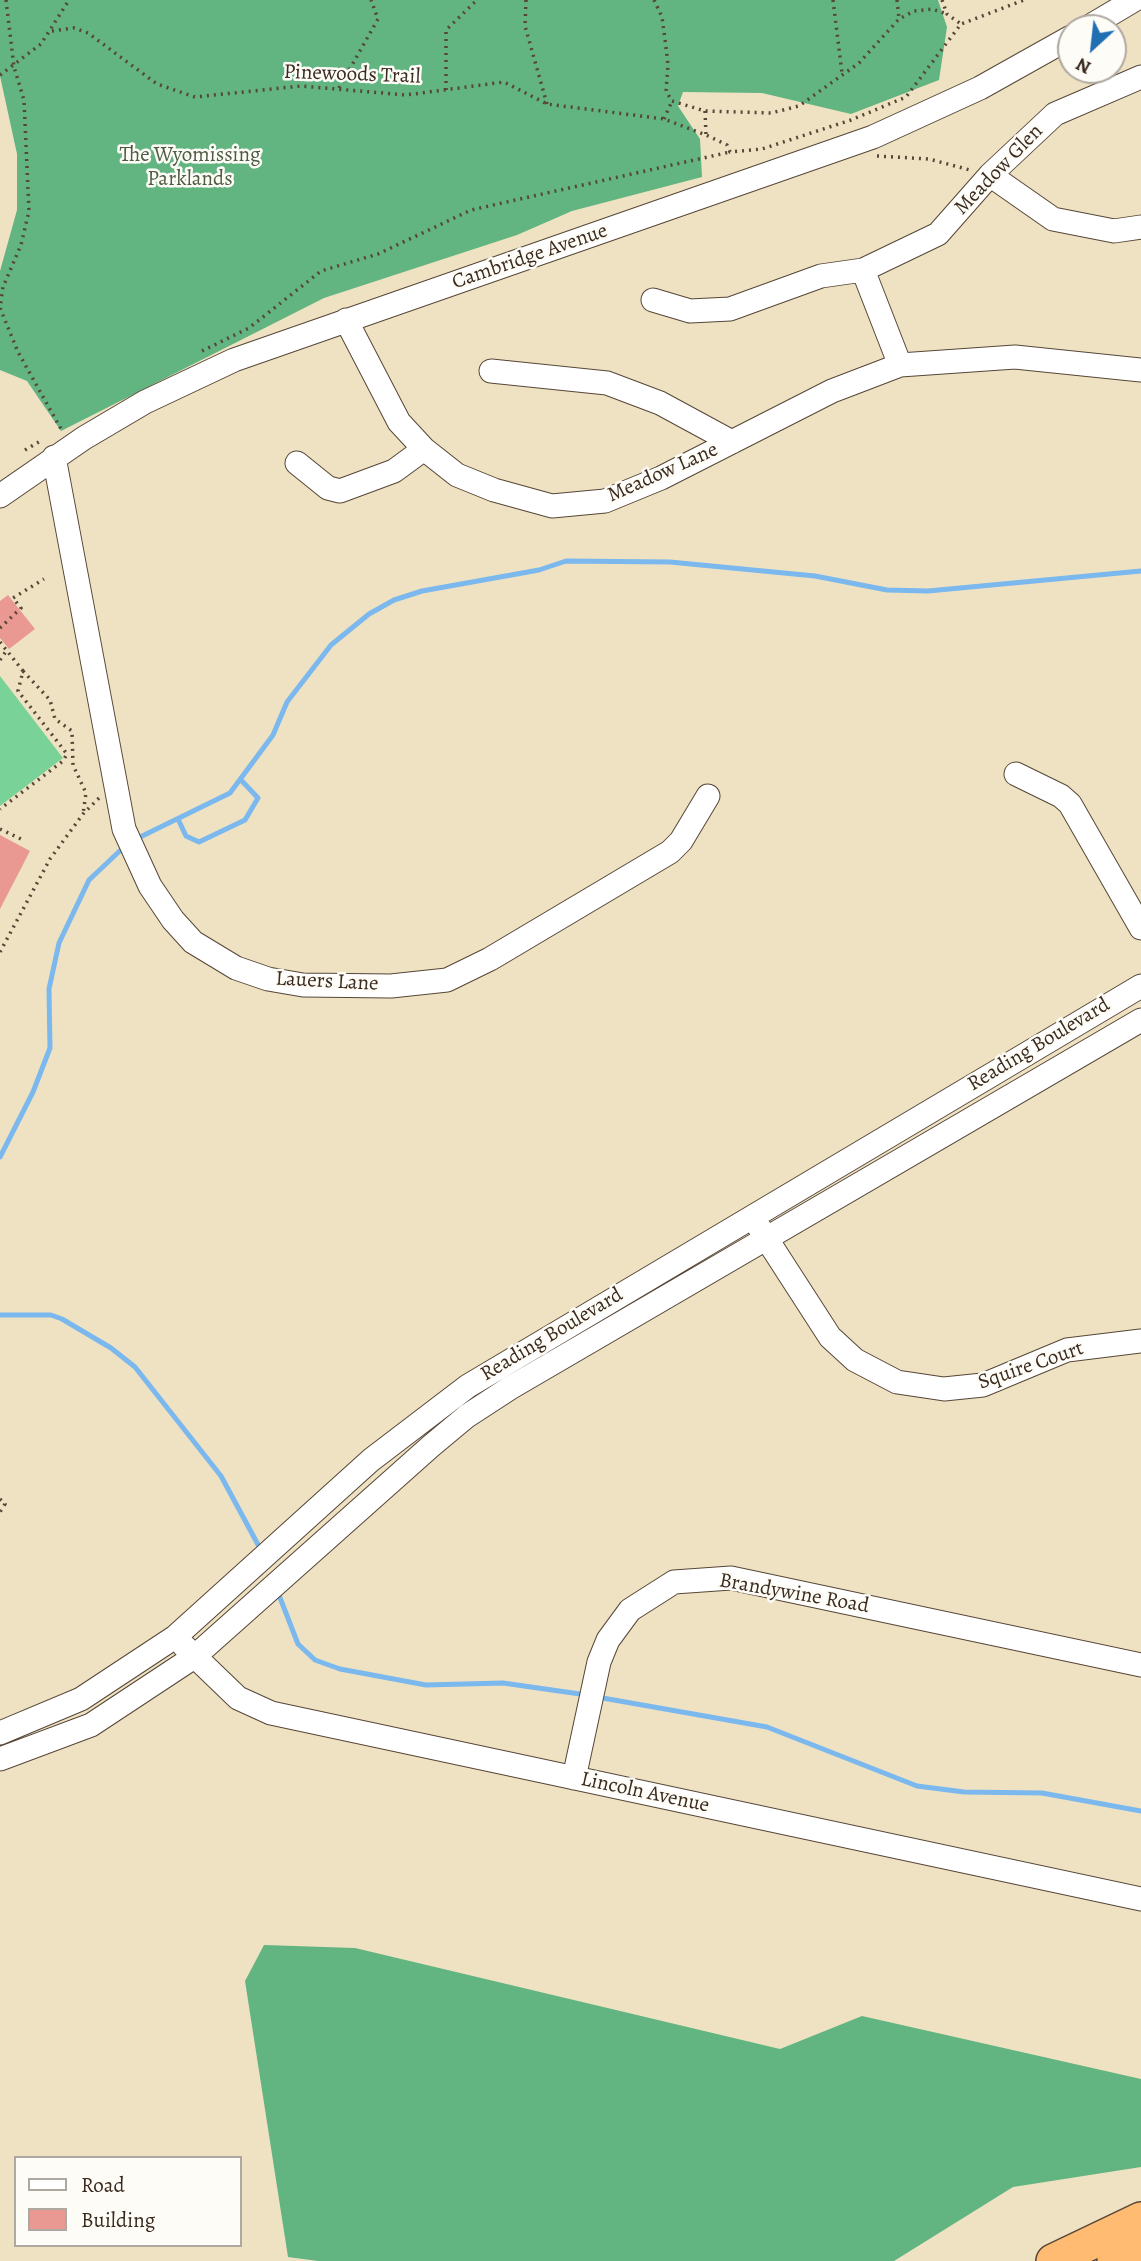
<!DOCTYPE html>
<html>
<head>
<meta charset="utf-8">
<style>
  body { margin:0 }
  #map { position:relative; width:1141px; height:2261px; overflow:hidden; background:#efe2c3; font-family:Alegreya,serif }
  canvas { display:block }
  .legend { position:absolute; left:14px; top:2156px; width:228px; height:91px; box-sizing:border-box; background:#fdfcf7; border:2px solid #afa8a0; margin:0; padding:9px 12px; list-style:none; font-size:21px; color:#3b2a1e }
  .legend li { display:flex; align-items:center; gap:14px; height:35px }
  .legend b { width:35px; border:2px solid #afa8a0 }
  .north { position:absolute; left:1057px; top:14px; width:70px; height:70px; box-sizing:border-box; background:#fdfcf7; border:2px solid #afa8a0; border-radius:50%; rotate:207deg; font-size:19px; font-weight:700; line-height:28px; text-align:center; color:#3b2a1e }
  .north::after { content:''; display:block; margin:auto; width:24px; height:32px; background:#1f6fb2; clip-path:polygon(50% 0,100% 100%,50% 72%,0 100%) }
</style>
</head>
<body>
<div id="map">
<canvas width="1141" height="2261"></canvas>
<ul class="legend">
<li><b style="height:9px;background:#fff"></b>Road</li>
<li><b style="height:19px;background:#ea9892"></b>Building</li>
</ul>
<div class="north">N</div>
</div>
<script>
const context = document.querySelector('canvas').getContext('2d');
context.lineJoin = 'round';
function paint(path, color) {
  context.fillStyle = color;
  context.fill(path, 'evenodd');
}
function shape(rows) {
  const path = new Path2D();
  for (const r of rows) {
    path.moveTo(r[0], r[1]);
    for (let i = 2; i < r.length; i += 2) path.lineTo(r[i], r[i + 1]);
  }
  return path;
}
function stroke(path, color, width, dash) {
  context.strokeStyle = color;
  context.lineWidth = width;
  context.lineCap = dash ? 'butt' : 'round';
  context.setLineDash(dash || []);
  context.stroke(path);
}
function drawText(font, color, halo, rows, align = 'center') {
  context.font = font + ' Alegreya,serif';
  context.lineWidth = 5;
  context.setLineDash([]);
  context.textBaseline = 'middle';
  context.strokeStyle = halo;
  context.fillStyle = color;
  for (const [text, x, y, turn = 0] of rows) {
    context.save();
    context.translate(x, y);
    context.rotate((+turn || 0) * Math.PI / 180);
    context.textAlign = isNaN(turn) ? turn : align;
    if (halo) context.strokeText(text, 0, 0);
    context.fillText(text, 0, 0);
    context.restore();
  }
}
const green = shape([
  [0,676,63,758,0,806]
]);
const forest = shape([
  [0,0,938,0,947,27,939,80,851,114,762,93,683,92,678,106,700,139,702,177,572,211,517,235,324,298,61,431,27,381,0,370,0,271,17,210,17,154,0,76],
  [264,1945,355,1948,780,2049,862,2016,1141,2079,1141,2167,1013,2187,894,2261,318,2261,288,2257,245,1981]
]);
const stream = shape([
  [178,819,186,836,199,842,245,820,258,798,241,780],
  [134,840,230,793,273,735,287,702,331,645,369,614,394,600,422,591,539,570,566,561,670,562,815,576,887,590,928,591,1141,571],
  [0,1157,33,1092,50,1048,49,989,59,943,89,880,126,845],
  [0,1315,51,1315,62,1319,111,1348,135,1367,221,1476,262,1552],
  [277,1590,298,1644,315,1660,340,1669,426,1685,503,1683,587,1695],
  [597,1697,767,1727,917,1786,964,1792,1042,1793,1141,1811]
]);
const building = shape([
  [8,595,35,629,9,649,0,638,0,601],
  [0,835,30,851,0,909]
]);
const path = shape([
  [6,0,14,67,24,100,29,211,21,245,3,287,0,308,18,352,61,429],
  [526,0,525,26,547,104],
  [654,0,662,17,665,39,668,65,666,91,672,101,705,111,771,113,799,106,859,63,899,19,914,11,932,9,947,14],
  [833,0,842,73],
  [897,0,899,19],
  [942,0,947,14,961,24],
  [52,31,74,28,88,33,157,84,195,97,301,86,406,95,504,82,547,104,664,119,706,135,727,145,730,152,762,149,851,120,906,97,961,24,1024,0],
  [0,75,41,44,69,0],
  [339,88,378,19,371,0],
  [446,90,446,30,477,0],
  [705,111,706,135],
  [664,119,672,101],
  [877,156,929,159,970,170],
  [202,351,249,328,321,271,378,254,471,210,730,152],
  [25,450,42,440],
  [0,628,21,608,13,598,44,579],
  [0,642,23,671,18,691,67,754,63,761,0,809],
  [0,660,7,650],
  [23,671,50,700,55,719,72,731,73,765,86,793,83,814],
  [0,829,21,839],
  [0,952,50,859,83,814,99,798],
  [0,1499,5,1504,0,1512]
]);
const minor = shape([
  [1087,28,1134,0],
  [990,175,1053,219,1114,231,1141,227],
  [863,270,900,365],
  [653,300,690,311,730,309,821,276,863,270,938,234,990,175,1055,114,1141,77],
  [346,320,399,422,424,449,457,475,494,490,552,506,605,501,661,478,832,391,900,365,1015,357,1141,370],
  [491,371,607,383,660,403,732,442],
  [54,457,124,829,150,886,173,920,193,942,236,968,268,979,303,985,391,986,447,980,490,959,670,852,681,841,708,796],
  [297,463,328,488,340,491,394,471,424,449],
  [0,496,84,438,145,402,234,360,873,137,980,88,1071,37],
  [1016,774,1061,796,1070,804,1141,928],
  [759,1227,830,1337,855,1360,897,1382,944,1389,983,1385,1067,1350,1141,1341],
  [184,1646,238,1698,271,1713,1141,1899],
  [0,1733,81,1699,175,1637,371,1460,468,1386,1141,986],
  [0,1759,91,1725,194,1657,431,1446,467,1416,510,1388,1141,1020],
  [574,1778,599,1662,608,1640,630,1610,674,1582,731,1578,1141,1665]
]);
const highway = shape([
  [1053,2261,1141,2219],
  [1114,2261,1141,2249]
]);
const streetNames = [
  ["Pinewoods Trail",352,75,2],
  ["Meadow Glen",999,170,-46],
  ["Cambridge Avenue",530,257,-19],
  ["Meadow Lane",663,473,-24],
  ["Lauers Lane",327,982,3],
  ["Reading Boulevard",1039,1045,-31],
  ["Reading Boulevard",552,1335,-31],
  ["Squire Court",1031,1366,-19],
  ["Brandywine Road",794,1594,10],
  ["Lincoln Avenue",645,1793,12]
];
const parkNames = [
  ["The Wyomissing",190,156],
  ["Parklands",190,180]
];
paint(green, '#79d298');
paint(forest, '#62b480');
stroke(stream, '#7bb8ee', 5);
paint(building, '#ea9892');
stroke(minor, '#564637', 25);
stroke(highway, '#564637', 36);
stroke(path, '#564637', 3.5, [2, 5]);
stroke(minor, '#fff', 23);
stroke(highway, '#febb71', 33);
drawText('21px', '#3b2a1e', '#fdfcf7', streetNames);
drawText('21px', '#4e5c43', '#fdfcf7', parkNames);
</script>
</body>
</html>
